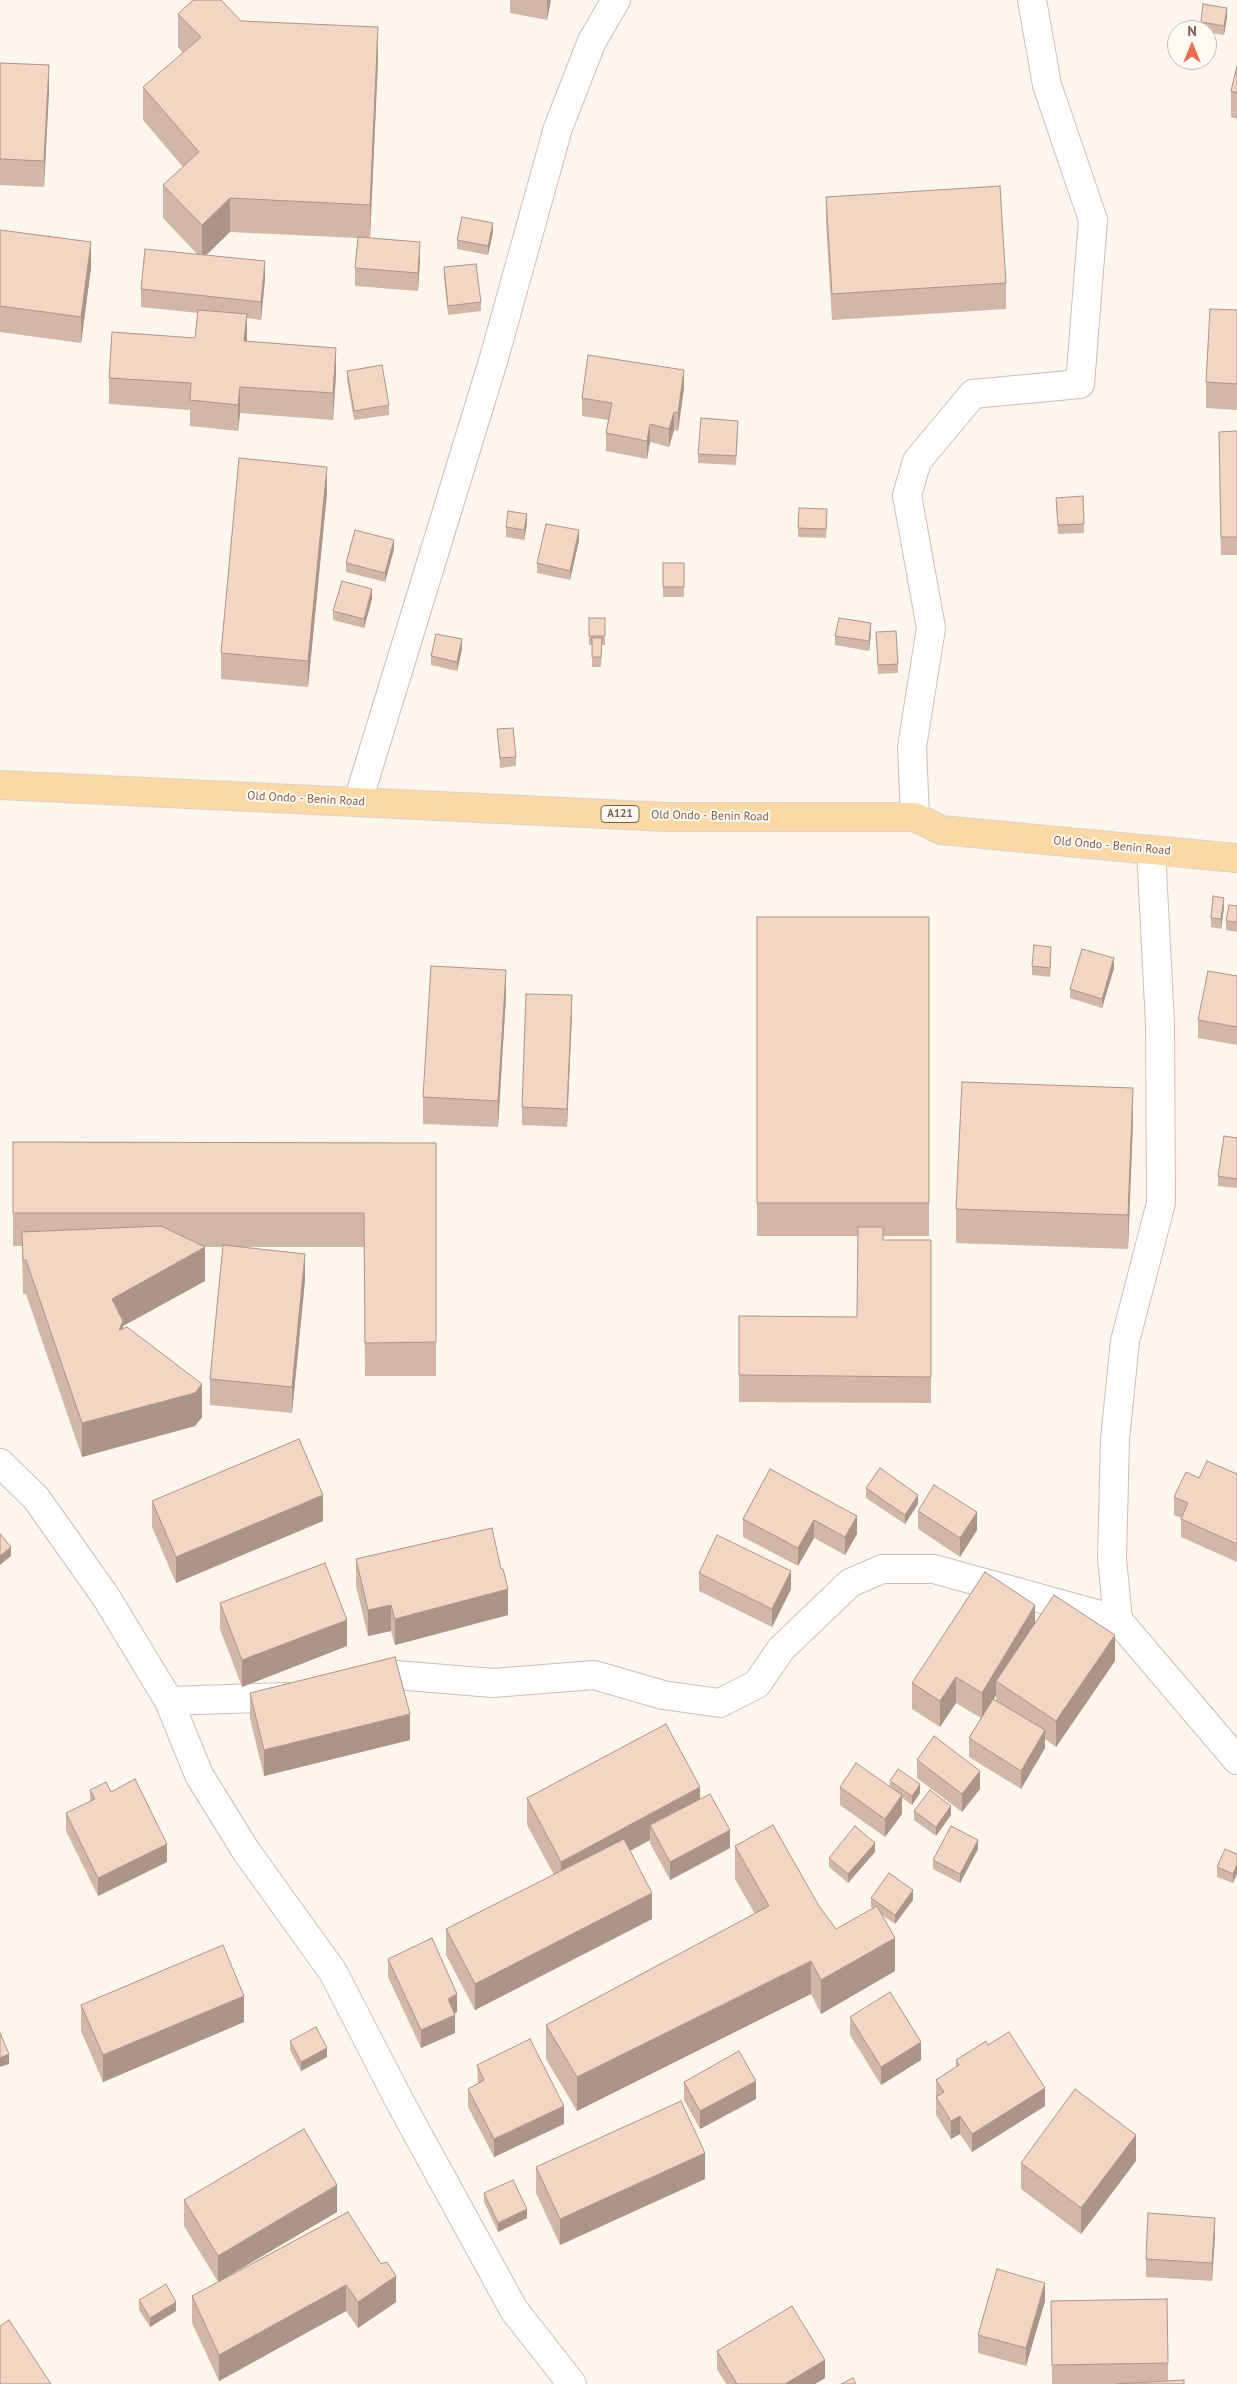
<!DOCTYPE html>
<html>
<head>
<meta charset="utf-8">
<style>
  body { margin:0 }
  #map { position:relative; width:1237px; height:2384px; overflow:hidden; background:#fdf6ec; font-family:"PT Sans",sans-serif }
  canvas { display:block }
  .north { position:absolute; left:1167px; top:20px; width:50px; height:50px; box-sizing:border-box; background:#fffaf3; border:1px solid #cabbb1; border-radius:50%; rotate:0deg; font-size:14px; font-weight:700; line-height:20px; text-align:center; color:#7a5c4d }
  .north::after { content:''; display:block; margin:auto; width:18px; height:22px; background:#e76f51; clip-path:polygon(50% 0,100% 100%,50% 72%,0 100%) }
</style>
</head>
<body>
<div id="map">
<canvas width="1237" height="2384"></canvas>
<div class="north">N</div>
</div>
<script>
const context = document.querySelector('canvas').getContext('2d');
context.lineJoin = 'round';
function shape(rows) {
  const path = new Path2D();
  for (const r of rows) {
    path.moveTo(r[0], r[1]);
    for (let i = 2; i < r.length; i += 2) path.lineTo(r[i], r[i + 1]);
  }
  return path;
}
function stroke(path, color, width, dash) {
  context.strokeStyle = color;
  context.lineWidth = width;
  context.lineCap = dash ? 'butt' : 'round';
  context.setLineDash(dash || []);
  context.stroke(path);
}
function paint(path, color) {
  context.fillStyle = color;
  context.fill(path, 'evenodd');
}
function drawText(font, color, halo, rows, align = 'center') {
  context.font = font + ' "PT Sans",sans-serif';
  context.lineWidth = 4;
  context.setLineDash([]);
  context.textBaseline = 'middle';
  context.strokeStyle = halo;
  context.fillStyle = color;
  for (const [text, x, y, turn = 0] of rows) {
    context.save();
    context.translate(x, y);
    context.rotate((+turn || 0) * Math.PI / 180);
    context.textAlign = isNaN(turn) ? turn : align;
    if (halo) context.strokeText(text, 0, 0);
    context.fillText(text, 0, 0);
    context.restore();
  }
}
const minor = shape([
  [358,801,494,358,558,128,592,41,616,0],
  [915,817,912,747,931,628,907,495,917,461,973,394,1080,384,1093,220,1047,85,1032,0],
  [0,1463,36,1498,106,1597,169,1701,199,1775,246,1851,333,1972,400,2102,514,2310,572,2384],
  [1118,1620,1112,1559,1115,1439,1125,1341,1161,1203,1160,1024,1151,850],
  [365,1683,395,1675,493,1683,594,1675,663,1695,720,1703,757,1684,781,1649,850,1583,882,1569,934,1569,1118,1620,1237,1760],
  [169,1701,288,1697]
]);
const primary = shape([
  [0,785,668,817,915,817,941,830,1237,858]
]);
const wall = shape([
  [510,0,551,0,547,20,510,13],
  [178,14,241,21,378,60,370,238,420,260,418,291,355,286,355,268,358,238,230,232,206,255,265,279,261,320,247,318,247,341,336,374,333,420,240,413,238,431,190,426,190,410,109,404,109,378,195,338,198,313,141,307,141,289,197,254,163,218,163,185,183,167,143,120,143,87,183,53,178,47],
  [1227,17,1224,35,1207,32,1207,30,1201,30,1201,22],
  [0,63,49,91,44,187,0,185],
  [1237,66,1237,119,1231,117,1231,91],
  [826,197,1006,283,1006,309,832,320,826,223],
  [0,230,91,268,81,343,0,332],
  [493,232,488,255,457,249,457,240],
  [444,267,481,302,481,311,448,315,444,277],
  [1237,310,1237,410,1206,408,1206,382],
  [347,371,389,405,389,415,354,420,347,380],
  [684,388,678,431,674,430,669,447,650,442,647,459,606,451,606,433,608,420,582,416,582,398],
  [738,430,736,465,698,463,698,454],
  [1237,431,1237,555,1221,555,1219,450],
  [327,493,308,687,221,679,221,653],
  [1083,496,1084,533,1058,534,1056,498],
  [827,518,826,538,798,537,798,528],
  [527,524,524,540,506,537,506,527],
  [579,540,570,580,537,573,537,563],
  [394,549,385,582,346,572,346,563],
  [663,563,684,563,684,597,663,597],
  [372,599,364,628,333,620,333,611],
  [589,618,605,618,605,645,602,645,601,667,592,667,592,645,589,645],
  [876,632,898,664,898,673,878,674],
  [871,633,869,651,835,645,835,636],
  [462,649,457,671,431,665,431,656],
  [497,729,516,757,516,766,500,768],
  [1237,906,1237,932,1226,930,1226,921],
  [1224,907,1221,929,1211,927,1211,918],
  [757,917,929,917,929,1236,883,1236,883,1240,931,1240,931,1403,739,1402,739,1316,857,1317,858,1236,757,1236],
  [1051,956,1050,977,1032,975,1032,966],
  [1114,968,1102,1008,1070,998,1070,989],
  [1237,976,1237,1045,1198,1038,1198,1020],
  [506,996,498,1127,423,1124,423,1097],
  [572,1013,567,1127,522,1125,522,1107],
  [1133,1121,1128,1249,956,1243,956,1209],
  [1237,1138,1237,1188,1218,1186,1218,1176],
  [13,1142,436,1143,436,1376,365,1376,364,1247,236,1247,305,1280,292,1413,210,1405,210,1379,223,1247,203,1247,205,1281,123,1326,123,1329,202,1417,195,1426,82,1457,26,1294,23,1294,22,1246,13,1246],
  [770,1469,857,1534,845,1555,814,1538,798,1566,743,1537,743,1519],
  [1237,1474,1237,1562,1181,1537,1181,1518,1174,1515,1174,1497],
  [866,1488,918,1504,905,1524,866,1498],
  [152,1501,323,1521,176,1583,152,1527],
  [918,1511,977,1530,960,1557,918,1529],
  [356,1559,508,1615,395,1645,391,1631,368,1636,356,1586],
  [699,1573,791,1589,772,1627,699,1591],
  [220,1603,347,1646,242,1687,220,1629],
  [1035,1623,1115,1661,1056,1747,1045,1739,1045,1748,1021,1789,969,1757,969,1738,981,1718,956,1703,940,1727,912,1709,912,1683],
  [996,1695,996,1701,994,1699],
  [250,1693,410,1740,264,1776,250,1719],
  [917,1760,980,1789,962,1812,917,1778],
  [890,1781,920,1793,912,1805,902,1798,902,1814,885,1837,840,1805,840,1787,890,1787],
  [90,1790,111,1792,167,1862,98,1896,66,1831,66,1813,90,1801],
  [527,1798,700,1799,730,1848,670,1880,650,1843,650,1840,630,1851,652,1919,475,2010,446,1955,446,1929,554,1875,527,1825],
  [914,1811,951,1815,936,1836,914,1820],
  [735,1846,819,1906,836,1929,873,1909,871,1907,871,1898,913,1900,895,1924,882,1915,895,1971,821,2014,811,1994,577,2111,546,2059,546,2025,755,1914,735,1879],
  [978,1849,960,1883,933,1869,933,1860],
  [875,1852,848,1883,829,1867,829,1858],
  [1237,1854,1233,1883,1217,1877,1217,1867],
  [388,1959,457,2012,455,2013,455,2033,421,2048,388,1977],
  [81,2005,244,2022,103,2082,81,2031],
  [850,2017,921,2060,881,2085,850,2035],
  [290,2041,327,2057,301,2071,290,2050],
  [988,2045,1045,2106,972,2152,960,2134,951,2139,936,2115,936,2080,956,2067,956,2060],
  [477,2065,564,2124,494,2157,468,2107,468,2089,478,2084],
  [684,2082,756,2099,700,2129,684,2100],
  [1136,2161,1081,2234,1021,2189,1021,2163],
  [536,2167,705,2179,560,2245,536,2193],
  [484,2193,527,2218,498,2232,484,2202],
  [184,2200,337,2212,218,2282,184,2226],
  [348,2212,396,2302,358,2328,346,2311,219,2381,192,2323,192,2296],
  [1215,2236,1212,2281,1146,2277,1146,2259],
  [139,2300,176,2311,150,2327,139,2310],
  [1045,2301,1026,2366,978,2353,978,2335],
  [1051,2301,1168,2363,1168,2381,1184,2384,1052,2384],
  [717,2351,825,2378,815,2384,726,2384,717,2369]
]);
const shadedWall = shape([
  [547,0,551,0,547,20],
  [1227,8,1227,17,1224,35,1224,26],
  [378,27,378,60,370,238,370,205],
  [49,65,49,91,44,187,44,161],
  [230,198,230,232,202,259,202,225],
  [493,223,493,232,488,255,488,246],
  [91,242,91,268,81,343,81,317],
  [420,242,420,260,418,291,418,273],
  [265,261,265,279,261,320,261,302],
  [247,314,247,340,244,367,244,341],
  [336,348,336,374,333,420,333,393],
  [684,370,684,388,678,431,678,413],
  [240,387,240,413,238,431,238,405],
  [674,412,674,430,669,447,669,429],
  [650,424,650,442,647,459,647,441],
  [327,467,327,493,308,687,308,661],
  [527,514,527,524,524,540,524,530],
  [579,530,579,540,570,580,570,571],
  [394,540,394,549,385,582,385,573],
  [372,589,372,599,364,628,364,619],
  [871,623,871,633,869,651,869,641],
  [462,639,462,649,457,671,457,662],
  [1224,898,1224,907,1221,929,1221,919],
  [1051,947,1051,956,1050,977,1050,968],
  [1114,958,1114,968,1102,1008,1102,999],
  [506,970,506,996,498,1127,498,1101],
  [572,995,572,1013,567,1127,567,1109],
  [1133,1088,1133,1121,1128,1249,1128,1215],
  [205,1247,205,1281,123,1326,123,1355,112,1299],
  [305,1254,305,1280,292,1413,292,1387],
  [202,1384,202,1417,195,1426,82,1457,82,1423],
  [323,1495,323,1521,176,1583,176,1557],
  [918,1495,918,1504,905,1524,905,1515],
  [977,1512,977,1530,960,1557,960,1538],
  [857,1516,857,1534,845,1555,845,1537],
  [814,1520,814,1538,798,1566,798,1548],
  [11,1547,11,1556,0,1565,0,1556],
  [791,1571,791,1589,772,1627,772,1609],
  [508,1589,508,1615,395,1645,395,1619],
  [391,1605,391,1631,368,1636,368,1610],
  [1035,1605,1035,1631,996,1681,996,1695,982,1719,982,1693],
  [347,1620,347,1646,242,1687,242,1660],
  [1115,1635,1115,1661,1056,1747,1056,1721],
  [956,1677,956,1703,940,1727,940,1701],
  [410,1714,410,1740,264,1776,264,1750],
  [1045,1730,1045,1748,1021,1789,1021,1771],
  [980,1771,980,1789,962,1812,962,1794],
  [920,1784,920,1793,912,1805,912,1796],
  [700,1787,700,1814,650,1825,650,1840,561,1888,561,1862],
  [902,1795,902,1814,885,1837,885,1819],
  [951,1806,951,1815,936,1836,936,1827],
  [730,1830,730,1848,670,1880,670,1862],
  [978,1840,978,1849,960,1883,960,1874],
  [875,1843,875,1852,848,1883,848,1874],
  [167,1844,167,1862,98,1896,98,1878],
  [1237,1864,1237,1874,1233,1883,1233,1874],
  [913,1890,913,1900,895,1924,895,1915],
  [652,1893,652,1919,475,2010,475,1984],
  [895,1938,895,1971,821,2014,821,1980],
  [811,1961,811,1994,577,2111,577,2077],
  [457,1994,457,2012,448,2017,448,1999],
  [244,1996,244,2022,103,2082,103,2055],
  [455,2015,455,2033,421,2048,421,2030],
  [921,2042,921,2060,881,2085,881,2067],
  [327,2048,327,2057,301,2071,301,2062],
  [9,2054,9,2064,0,2067,0,2058],
  [756,2081,756,2099,700,2129,700,2111],
  [1045,2088,1045,2106,972,2152,972,2134],
  [564,2106,564,2124,494,2157,494,2139],
  [960,2116,960,2134,951,2139,951,2121],
  [1136,2135,1136,2161,1081,2234,1081,2208],
  [705,2153,705,2179,560,2245,560,2219],
  [337,2185,337,2212,218,2282,218,2256],
  [527,2209,527,2218,498,2232,498,2223],
  [1215,2218,1215,2236,1212,2281,1212,2263],
  [396,2276,396,2302,358,2328,358,2302],
  [1045,2283,1045,2301,1026,2366,1026,2348],
  [346,2285,346,2311,219,2381,219,2355],
  [176,2302,176,2311,150,2327,150,2318],
  [825,2360,825,2378,815,2384,785,2384]
]);
const building = shape([
  [193,0,221,0,241,21,378,27,370,205,230,198,202,225,163,185,199,152,143,87,201,37,178,14,193,0],
  [1203,4,1227,8,1224,26,1201,22,1203,4],
  [0,63,49,65,44,161,0,159,0,63],
  [1237,66,1237,93,1231,91,1237,66],
  [1000,186,1006,283,832,294,826,197,1000,186],
  [462,217,493,223,488,246,457,240,462,217],
  [0,230,91,242,81,317,0,306,0,230],
  [358,237,420,242,418,273,355,268,358,237],
  [145,249,265,261,261,302,141,289,145,249],
  [476,264,481,302,448,306,444,267,476,264],
  [1210,309,1237,310,1237,384,1206,382,1210,309],
  [198,310,247,314,244,341,336,348,333,393,240,387,238,405,190,400,191,383,109,378,112,332,195,338,198,310],
  [588,355,684,370,678,413,674,412,669,429,650,424,647,441,606,433,612,403,582,398,588,355],
  [382,365,389,405,354,411,347,371,382,365],
  [701,418,738,421,736,456,698,454,701,418],
  [1237,431,1237,537,1221,537,1219,432,1237,431],
  [239,458,327,467,308,661,221,653,239,458],
  [1083,496,1084,524,1058,525,1056,498,1083,496],
  [799,508,827,509,826,529,798,528,799,508],
  [508,511,527,514,524,530,506,527,508,511],
  [546,524,579,530,570,571,537,563,546,524],
  [355,530,394,540,385,573,346,563,355,530],
  [663,563,684,563,684,587,663,587,663,563],
  [342,581,372,589,364,619,333,611,342,581],
  [589,618,605,618,605,636,589,636,589,618],
  [839,618,871,623,869,641,835,636,839,618],
  [896,631,898,664,878,665,876,632,896,631],
  [436,634,462,639,457,662,431,656,436,634],
  [592,638,602,638,601,657,592,657,592,638],
  [513,728,516,757,500,758,497,729,513,728],
  [1213,896,1224,898,1221,919,1211,918,1213,896],
  [1229,905,1237,906,1237,922,1226,921,1229,905],
  [757,917,929,917,929,1203,757,1203,757,917],
  [1034,945,1051,947,1050,968,1032,966,1034,945],
  [1082,949,1114,958,1102,999,1070,989,1082,949],
  [431,966,506,970,498,1101,423,1097,431,966],
  [1208,971,1237,976,1237,1027,1198,1020,1208,971],
  [526,994,572,995,567,1109,522,1107,526,994],
  [962,1082,1133,1088,1128,1215,956,1209,962,1082],
  [1224,1136,1237,1138,1237,1179,1218,1176,1224,1136],
  [13,1142,436,1143,436,1342,365,1343,364,1213,13,1213,13,1142],
  [161,1226,205,1247,112,1299,123,1321,119,1330,127,1327,202,1384,195,1393,82,1423,26,1260,23,1260,22,1232,161,1226],
  [858,1227,883,1227,883,1240,931,1240,931,1377,739,1375,739,1316,857,1317,858,1227],
  [223,1245,305,1254,292,1387,210,1379,223,1245],
  [299,1439,323,1495,176,1557,152,1501,299,1439],
  [1207,1461,1237,1474,1237,1544,1181,1519,1188,1503,1174,1497,1186,1472,1199,1478,1207,1461],
  [880,1468,918,1495,905,1515,866,1488,880,1468],
  [770,1469,857,1516,845,1537,814,1520,798,1548,743,1519,770,1469],
  [934,1485,977,1512,960,1538,918,1511,934,1485],
  [492,1528,501,1569,503,1569,508,1589,395,1619,391,1605,368,1610,356,1559,492,1528],
  [0,1534,11,1547,0,1556,0,1534],
  [717,1535,791,1571,772,1609,699,1573,717,1535],
  [325,1563,347,1620,242,1660,220,1603,325,1563],
  [985,1572,1035,1605,982,1693,956,1677,940,1701,912,1683,985,1572],
  [1054,1595,1115,1635,1056,1721,996,1681,1054,1595],
  [395,1657,410,1714,264,1750,250,1693,395,1657],
  [993,1699,1045,1730,1021,1771,969,1738,993,1699],
  [666,1724,700,1787,561,1862,527,1798,666,1724],
  [934,1736,980,1771,962,1794,917,1760,934,1736],
  [856,1763,902,1795,885,1819,840,1787,856,1763],
  [898,1769,920,1784,912,1796,890,1781,898,1769],
  [135,1779,167,1844,98,1878,66,1813,95,1799,90,1790,106,1782,111,1792,135,1779],
  [930,1790,951,1806,936,1827,914,1811,930,1790],
  [710,1794,730,1830,670,1862,650,1825,710,1794],
  [773,1825,819,1906,836,1929,877,1906,895,1938,821,1980,811,1961,577,2077,546,2025,769,1906,735,1846,773,1825],
  [855,1826,875,1843,848,1874,829,1858,855,1826],
  [951,1826,978,1840,960,1874,933,1860,951,1826],
  [624,1839,652,1893,475,1984,446,1929,624,1839],
  [1225,1849,1237,1854,1237,1864,1233,1874,1217,1867,1225,1849],
  [889,1873,913,1890,895,1915,871,1898,889,1873],
  [432,1938,457,1994,448,1999,455,2015,421,2030,388,1959,432,1938],
  [223,1945,244,1996,103,2055,81,2005,223,1945],
  [890,1992,921,2042,881,2067,850,2017,890,1992],
  [316,2027,327,2048,301,2062,290,2041,316,2027],
  [1009,2032,1045,2088,972,2134,960,2116,951,2121,936,2097,944,2092,936,2080,959,2065,956,2060,986,2041,988,2045,1009,2032],
  [0,2033,9,2054,0,2058,0,2033],
  [530,2039,564,2106,494,2139,468,2089,484,2080,477,2065,530,2039],
  [739,2051,756,2081,700,2111,684,2082,739,2051],
  [1075,2089,1136,2135,1081,2208,1021,2163,1075,2089],
  [681,2101,705,2153,560,2219,536,2167,681,2101],
  [304,2129,337,2185,218,2256,184,2200,304,2129],
  [513,2180,527,2209,498,2223,484,2193,513,2180],
  [348,2212,381,2264,387,2262,396,2276,358,2302,346,2285,219,2355,192,2296,348,2212],
  [1148,2213,1215,2218,1212,2263,1146,2259,1148,2213],
  [997,2269,1045,2283,1026,2348,978,2335,997,2269],
  [166,2284,176,2302,150,2318,139,2300,166,2284],
  [1167,2299,1168,2363,1052,2365,1051,2301,1167,2299],
  [792,2306,825,2360,785,2384,737,2384,717,2351,792,2306],
  [9,2320,51,2384,0,2384,0,2326,9,2320],
  [853,2378,856,2384,841,2384,853,2378],
  [1184,2380,1184,2384,1116,2384,1184,2380]
]);
const shields = [
  [620,814,38]
];
const shieldNames = [
  ["A121",620,814]
];
const streetNames = [
  ["Old Ondo - Benin Road",306,799,3],
  ["Old Ondo - Benin Road",710,816,1],
  ["Old Ondo - Benin Road",1112,846,5]
];
stroke(minor, '#d1beb0', 30);
stroke(primary, '#dad1cd', 30);
stroke(minor, '#fff', 28);
stroke(primary, '#fbd9a5', 28);
paint(wall, '#d1b7a8');
paint(shadedWall, '#aa9588');
paint(building, '#f3d5c3');
stroke(building, '#aa9588', 1);
for (const [x, y, w] of shields) {
  const box = new Path2D();
  box.roundRect(x - w / 2, y - 8.5, w, 17, 4);
  context.fillStyle = '#fffaf3';
  context.fill(box);
  stroke(box, '#7a5c4d', 1);
}
drawText('bold 11px', '#7a5c4d', null, shieldNames);
drawText('12px', '#7a5c4d', '#fffaf3', streetNames);
</script>
</body>
</html>
